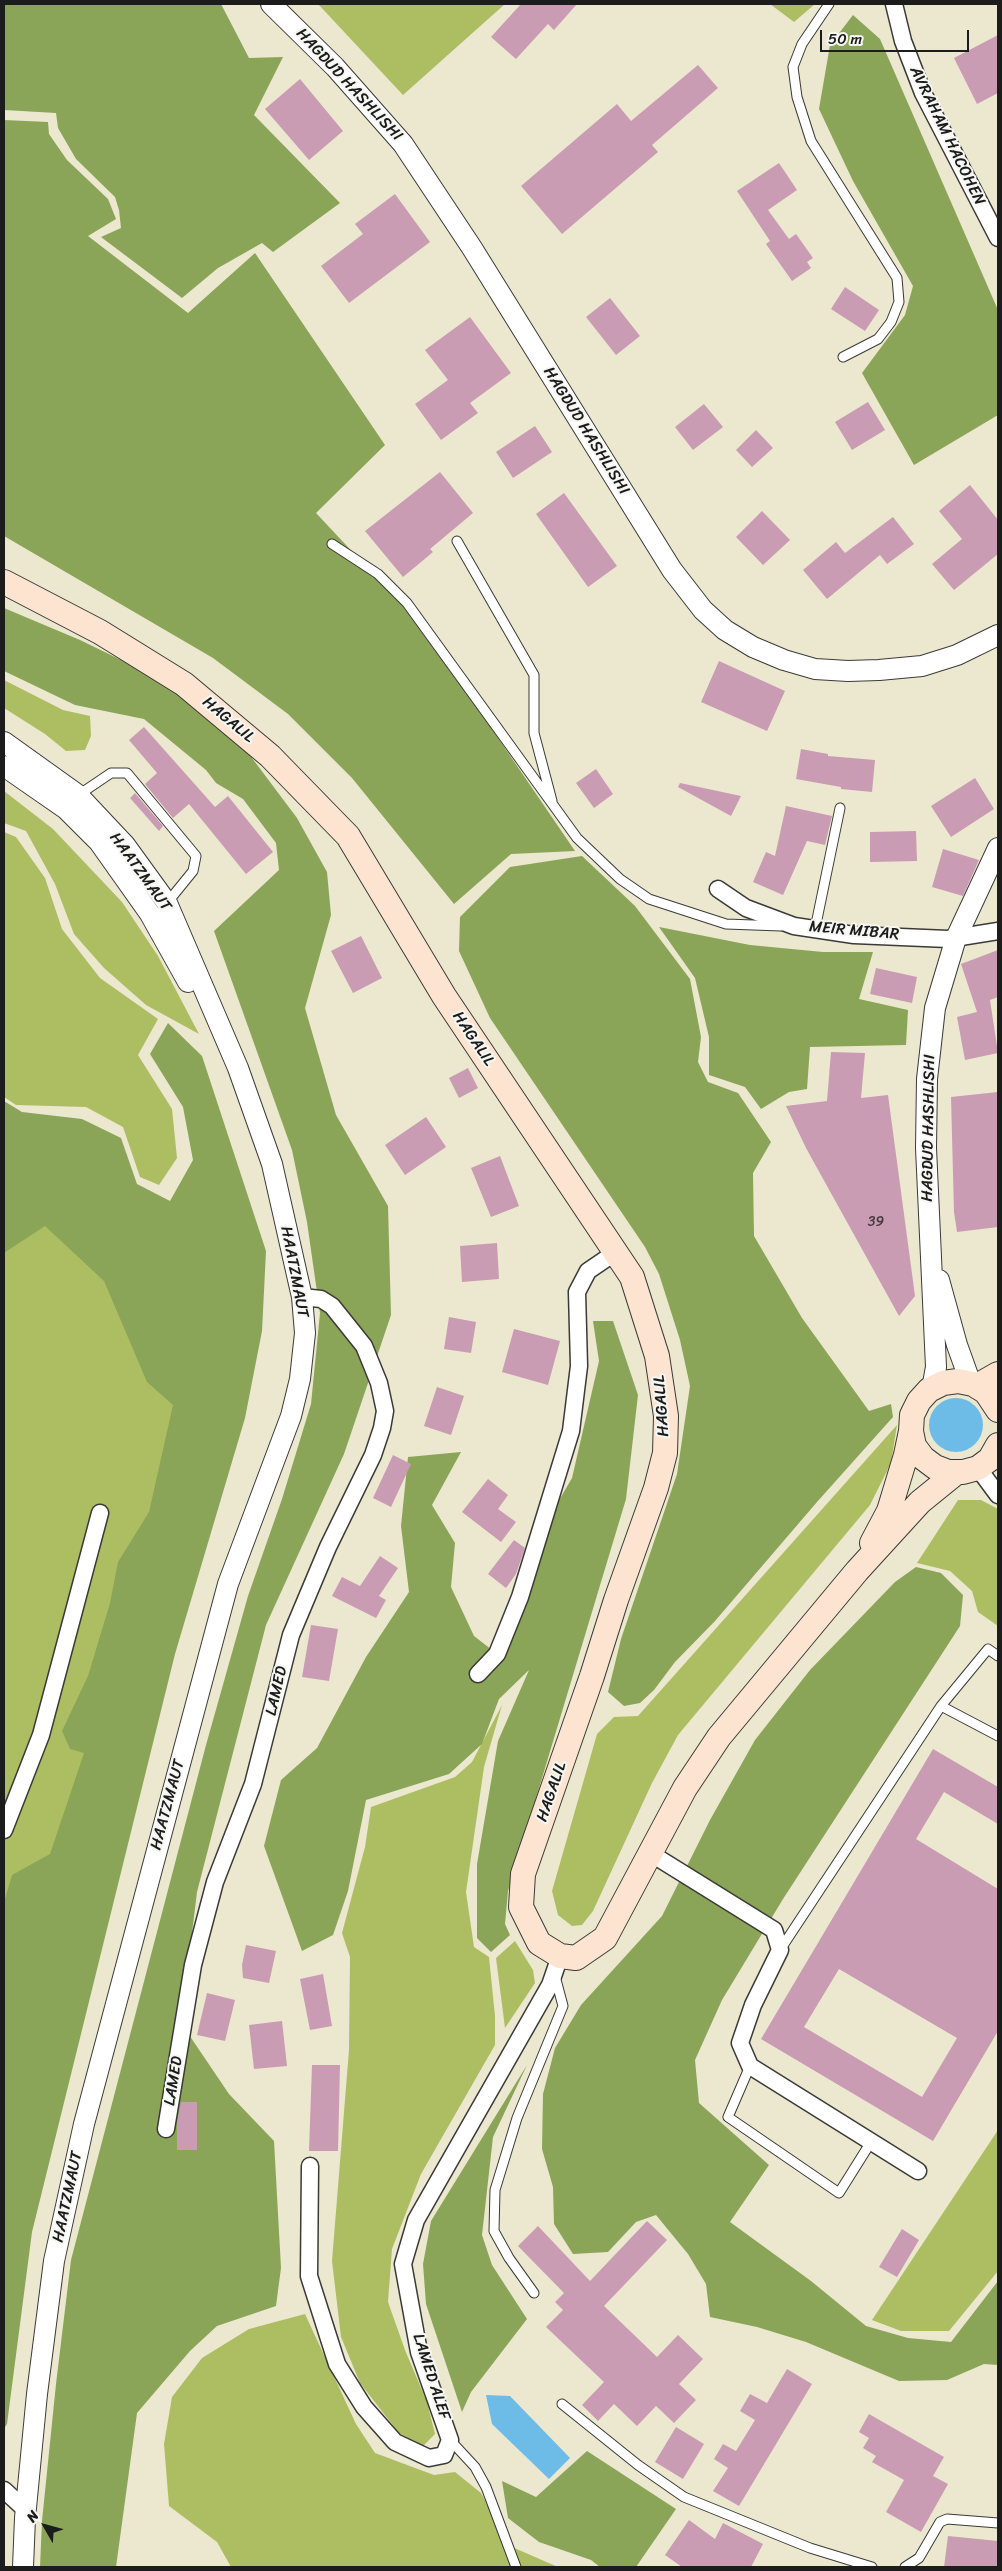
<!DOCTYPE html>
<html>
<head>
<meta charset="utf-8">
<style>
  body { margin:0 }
  #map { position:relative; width:1002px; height:2571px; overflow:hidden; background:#ece7cf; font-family:Sriracha,sans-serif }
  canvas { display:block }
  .frame { position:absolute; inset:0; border:5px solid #1c1c1c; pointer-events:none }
  .north { position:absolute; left:20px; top:2501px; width:50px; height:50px; -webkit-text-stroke:4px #f6f6f2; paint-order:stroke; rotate:308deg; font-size:14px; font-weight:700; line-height:20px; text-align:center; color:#1c1c1c }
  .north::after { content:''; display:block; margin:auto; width:18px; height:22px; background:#1c1c1c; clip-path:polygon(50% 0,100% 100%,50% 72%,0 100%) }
  .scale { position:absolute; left:820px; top:30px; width:149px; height:22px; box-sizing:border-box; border:2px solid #1c1c1c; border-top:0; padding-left:6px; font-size:15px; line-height:18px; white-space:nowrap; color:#1c1c1c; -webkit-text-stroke:4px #f6f6f2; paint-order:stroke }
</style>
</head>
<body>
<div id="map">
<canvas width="1002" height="2571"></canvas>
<div class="frame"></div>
<div class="north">N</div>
<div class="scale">50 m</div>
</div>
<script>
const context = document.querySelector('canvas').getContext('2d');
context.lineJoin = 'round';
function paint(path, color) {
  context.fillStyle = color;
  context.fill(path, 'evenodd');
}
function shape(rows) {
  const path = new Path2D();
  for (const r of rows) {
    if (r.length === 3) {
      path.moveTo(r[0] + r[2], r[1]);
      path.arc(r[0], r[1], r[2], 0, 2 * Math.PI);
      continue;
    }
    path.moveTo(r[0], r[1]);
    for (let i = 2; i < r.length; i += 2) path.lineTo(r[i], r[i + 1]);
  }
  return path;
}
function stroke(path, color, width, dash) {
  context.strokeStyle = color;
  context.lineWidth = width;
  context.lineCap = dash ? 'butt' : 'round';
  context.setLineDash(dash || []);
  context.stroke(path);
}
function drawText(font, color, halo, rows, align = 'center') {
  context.font = font + ' Sriracha,sans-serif';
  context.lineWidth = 4;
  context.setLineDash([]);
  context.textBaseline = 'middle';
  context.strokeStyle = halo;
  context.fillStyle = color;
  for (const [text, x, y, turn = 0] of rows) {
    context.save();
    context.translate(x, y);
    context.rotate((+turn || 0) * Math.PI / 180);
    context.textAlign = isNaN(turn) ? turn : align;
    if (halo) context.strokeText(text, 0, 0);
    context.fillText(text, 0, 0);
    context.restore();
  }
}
const green = shape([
  [318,4,505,4,403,95],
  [770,4,815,4,794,22],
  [4,680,63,710,90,716,91,736,85,750,66,751,45,734,4,708],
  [4,791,53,829,122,902,158,956,199,1034,146,1005,104,968,74,934,55,884,26,831,4,823],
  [4,832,16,837,45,878,62,929,100,978,158,1019,138,1055,172,1109,177,1158,159,1185,140,1177,123,1127,86,1107,16,1105,4,1097],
  [4,1120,198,1360,4,2232],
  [897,1425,891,1463,870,1505,678,1735,652,1783,593,1911,582,1925,572,1926,558,1915,552,1891,597,1734,614,1717,638,1716],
  [958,1500,981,1500,998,1509,998,1626,978,1612,972,1591,950,1571,917,1563],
  [502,1705,484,1767,466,1892,474,1947,489,1957,495,2016,495,2045,421,2174,392,2249,388,2302,405,2350,427,2402,435,2434,423,2446,399,2433,360,2383,341,2337,332,2261,349,2050,350,1957,342,1933,365,1847,371,1807,455,1777,472,1762],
  [515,1941,533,1970,535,1983,505,2028,496,1958],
  [998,2130,998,2271,949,2331,901,2331,872,2320],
  [305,2314,356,2424,375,2453,434,2475,455,2472,481,2493,512,2547,558,2567,231,2567,217,2542,169,2506,164,2444,172,2397,202,2358,249,2329]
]);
const forest = shape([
  [4,4,221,4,249,58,283,57,254,115,340,203,273,252,262,243,218,268,182,298,101,237,121,228,119,210,115,197,76,159,58,128,56,113,4,110],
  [853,15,880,39,998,310,998,415,914,465,862,373,905,315,913,286,853,181,819,109,830,45],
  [4,120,48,122,49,134,67,160,108,199,116,219,88,236,188,313,255,253,385,445,316,513,421,625,575,851,511,854,454,904,352,778,288,714,213,658,4,536],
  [4,608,80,640,156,677,237,738,297,818,327,872,331,915,305,1008,336,1115,388,1206,391,1315,344,1454,266,1625,197,1892,181,2023,229,2094,274,2141,281,2268,276,2306,217,2326,190,2351,137,2413,116,2567,40,2567,42,2521,56,2384,71,2260,206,1745,248,1596,282,1499,311,1404,320,1313,307,1222,292,1150,214,931,279,870,276,843,243,799,216,783,206,770,144,719,75,705,4,671],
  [582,856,635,906,690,979,701,1037,698,1062,708,1082,738,1093,771,1142,753,1173,754,1236,802,1318,869,1411,891,1404,893,1417,817,1502,715,1621,675,1662,654,1690,640,1703,624,1706,608,1692,621,1639,677,1474,690,1386,680,1340,659,1274,645,1247,490,1018,459,951,460,917,510,867],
  [659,927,750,945,823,952,873,952,859,999,908,1010,906,1045,810,1047,807,1089,789,1092,761,1109,745,1087,709,1075,709,1037,695,978],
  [168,1023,202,1056,266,1251,262,1331,245,1418,175,1654,32,2232,7,2424,4,2429,4,1902,12,1875,50,1854,84,1753,70,1749,62,1731,88,1676,110,1603,118,1562,149,1512,173,1405,147,1382,104,1281,45,1226,4,1253,4,1101,22,1112,82,1119,121,1138,137,1184,170,1201,193,1160,183,1107,150,1054],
  [593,1321,613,1321,638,1395,626,1499,508,1891,505,1924,510,1935,491,1952,477,1938,477,1864,498,1741,529,1670,499,1699,482,1744,449,1774,366,1800,348,1891,333,1935,302,1951,264,1846,281,1780,317,1748,366,1657,409,1592,401,1526,408,1457,461,1452,432,1505,455,1543,451,1587,474,1636,492,1650,548,1519,572,1478,599,1361],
  [916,1567,941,1573,963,1595,960,1626,783,1899,722,2000,695,2060,699,2103,769,2165,730,2222,811,2281,866,2326,908,2338,951,2342,998,2281,998,2365,984,2364,947,2380,899,2381,806,2342,757,2327,710,2317,706,2284,688,2254,656,2215,636,2222,608,2252,573,2254,554,2224,553,2187,542,2149,543,2094,555,2048,581,2005,662,1916,710,1820,755,1740,810,1670,895,1582],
  [527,2065,493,2137,482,2235,492,2265,527,2319,471,2392,462,2412,426,2304,423,2264,431,2221],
  [587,2451,676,2509,636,2567,600,2567,591,2560,539,2542,508,2518,502,2481,536,2497]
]);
const water = shape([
  [956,1425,27],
  [486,2395,510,2396,570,2458,549,2479,492,2424]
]);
const building = shape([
  [521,4,577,4,554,30,548,24,516,59,491,37],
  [998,35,998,93,977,104,954,58],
  [698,65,718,88,652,145,658,152,562,234,521,186,617,104,631,121],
  [300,79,343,131,309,160,265,109],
  [779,163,797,190,768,210,789,239,796,234,813,258,807,262,811,268,792,281,766,244,770,241,737,191],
  [395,194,430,242,349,303,321,266,363,234,355,224],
  [845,287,879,310,865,331,831,309],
  [610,298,640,336,616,355,586,317],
  [470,317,511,373,470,403,478,413,441,440,415,404,448,380,425,350],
  [868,402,885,430,852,450,835,422],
  [704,404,723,427,693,450,675,427],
  [535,426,552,452,513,478,496,452],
  [756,430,773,448,752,467,736,450],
  [440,472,473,513,430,549,433,552,403,577,365,531],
  [970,485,998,520,998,554,954,590,932,564,962,539,939,511],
  [564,493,617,566,588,587,536,514],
  [762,511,790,540,763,565,736,537],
  [893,517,914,544,887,564,880,555,827,599,803,570,836,542,845,553],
  [719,661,785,691,767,731,701,702],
  [144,727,215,807,228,796,273,852,246,874,189,804,173,818,145,784,157,773,129,740],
  [801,749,828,754,828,756,875,760,872,792,841,789,841,787,796,779],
  [596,769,613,794,594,808,576,783],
  [975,778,994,809,951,837,931,806],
  [680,783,741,796,731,816,678,787],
  [135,793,163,826,159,831,130,798],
  [786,806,832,816,825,845,807,841,783,895,753,882,766,852,775,856],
  [916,831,917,861,870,862,870,832],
  [943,849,979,860,963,896,932,887],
  [361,936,382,978,353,993,331,951],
  [998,950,998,997,990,1000,998,1053,965,1060,957,1017,977,1012,961,964],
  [876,968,917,977,912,1003,870,994],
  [831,1052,865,1053,861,1098,888,1095,915,1296,899,1316,806,1148,786,1106,827,1101],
  [468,1068,478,1088,459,1098,449,1078],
  [998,1092,998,1227,957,1232,954,1212,951,1097],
  [426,1117,446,1147,405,1175,385,1145],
  [500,1156,519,1206,491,1217,471,1168],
  [497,1243,499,1279,462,1282,460,1246],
  [449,1317,476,1322,471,1353,444,1349],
  [514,1329,560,1341,548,1385,502,1372],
  [437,1387,464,1396,451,1435,424,1426],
  [393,1455,411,1464,391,1507,373,1498],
  [488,1479,508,1495,498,1509,516,1522,501,1542,462,1512],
  [514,1540,525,1548,516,1574,506,1588,488,1574],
  [380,1556,398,1568,379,1596,386,1600,376,1618,332,1596,342,1577,360,1586],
  [311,1625,338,1629,329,1681,302,1677],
  [933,1749,998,1787,998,1824,944,1792,916,1839,998,1889,998,2031,933,2141,761,2039],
  [839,1969,957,2038,922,2097,804,2027],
  [246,1945,276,1951,269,1983,243,1978,242,1965],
  [323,1974,332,2026,310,2030,300,1979],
  [207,1993,235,2000,225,2041,197,2035],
  [282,2021,287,2066,254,2069,249,2025],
  [312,2065,340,2065,338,2151,309,2151],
  [181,2102,197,2102,197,2150,177,2150,177,2123],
  [647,2221,667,2240,604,2306,657,2357,678,2335,703,2359,679,2384,696,2400,674,2423,656,2406,637,2426,614,2404,598,2421,582,2405,604,2382,546,2327,563,2310,555,2302,564,2293,518,2246,538,2226,590,2281],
  [902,2229,919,2240,897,2277,879,2267],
  [787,2369,812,2384,739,2506,713,2491,728,2468,714,2459,723,2444,736,2451,755,2420,740,2411,750,2394,767,2403],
  [869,2414,944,2457,933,2476,948,2484,921,2532,886,2512,904,2480,872,2462,876,2456,863,2448,869,2438,859,2432],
  [676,2427,704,2444,683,2479,655,2462],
  [689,2520,715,2539,723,2523,763,2544,751,2567,682,2567,665,2555],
  [948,2536,998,2541,998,2567,944,2567]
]);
const service = shape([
  [829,4,802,44,793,67,797,97,811,141,897,278,899,302,891,322,878,339,843,357],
  [457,541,534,675,534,733,552,801],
  [332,544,378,574,407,603,577,838,620,879,649,899,726,924,781,926],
  [77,796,111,773,127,773,196,856,193,871,167,903],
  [815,929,840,808],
  [941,1706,988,1649,998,1656],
  [780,1950,941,1706,998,1736],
  [750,2066,728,2117,839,2193,871,2142],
  [534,2293,509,2258,494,2231,495,2190,517,2118,563,2006,555,1976],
  [562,2404,638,2465,684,2497,810,2548,872,2567],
  [450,2440,475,2467,486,2487,516,2567],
  [905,2567,919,2558,940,2522,947,2519,998,2523]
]);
const minor = shape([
  [894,4,903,41,923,93,998,238],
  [718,889,746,908,794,926,854,935,948,939,998,931],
  [978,1468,998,1495],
  [478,1674,497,1654,520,1597,571,1431,579,1366,577,1292,588,1271,616,1252],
  [4,1830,41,1735,100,1513],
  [650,1853,774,1930,780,1950,753,2005,740,2043,750,2066,918,2171],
  [166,2129,193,1965,215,1882,253,1784,291,1635,328,1547,373,1455,382,1428,385,1411,379,1383,364,1346,332,1306,321,1299,302,1297],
  [310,2166,309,2276,337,2364,364,2407,395,2442,429,2458,444,2455,450,2440,419,2352,403,2264,416,2220,550,1985,560,1956],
  [4,2490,26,2510]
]);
const tertiary = shape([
  [271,4,335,67,403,144,472,248,672,570,703,610,725,630,753,647,784,660,815,669,848,671,879,670,922,666,957,655,998,635],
  [4,742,78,795,125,845,167,903,238,1068,272,1164,302,1297,305,1333,300,1379,291,1416,228,1584,84,2124,54,2261,37,2394,25,2518,23,2567],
  [4,766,66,809,99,842,150,914,188,982],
  [939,1280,957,1345,971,1384],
  [932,1389,936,1367,926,1148,927,1079,935,1008,956,938,998,848]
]);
const secondary = shape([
  [4,582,100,632,184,684,270,756,348,836,444,996,632,1277,657,1356,666,1416,665,1453,656,1488,616,1600,592,1676,523,1874,521,1907,539,1943,560,1956,576,1958,605,1938,685,1788,719,1737,857,1571,920,1502,957,1472],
  [977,1386,998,1374],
  [998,1410,986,1392,973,1384,958,1381,943,1383,929,1390,919,1401,912,1415,911,1431,914,1446,923,1458,935,1467,948,1472,963,1472,978,1468,990,1459,998,1445],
  [872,1543,889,1511,906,1455,911,1431]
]);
const numberNames = [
  ["39",876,1222]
];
const streetNames = [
  ["HAGDUD HASHLISHI",349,85,47],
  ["AVRAHAM HACOHEN",947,136,64],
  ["HAGDUD HASHLISHI",586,431,58],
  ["HAGALIL",228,720,40],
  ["HAATZMAUT",140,872,54],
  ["MEIR MIBAR",854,931,5],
  ["HAGALIL",473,1039,56],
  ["HAGDUD HASHLISHI",929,1128,-89],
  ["HAATZMAUT",294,1272,79],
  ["HAGALIL",662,1406,-94],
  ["LAMED",277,1691,-77],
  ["HAGALIL",552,1792,-71],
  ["HAATZMAUT",168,1805,-75],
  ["LAMED",174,2081,-81],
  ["HAATZMAUT",68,2197,-78],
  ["LAMED ALEF",431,2377,72]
];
paint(green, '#adbe62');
paint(forest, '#8aa558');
paint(water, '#6dbce8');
paint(building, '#c99cb3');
stroke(service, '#3b3a37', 11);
stroke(minor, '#3b3a37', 19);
stroke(tertiary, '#3b3a37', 22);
stroke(secondary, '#3b3a37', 26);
stroke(service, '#fff', 9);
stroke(minor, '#fff', 16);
stroke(tertiary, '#fff', 20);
stroke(secondary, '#fde4d1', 24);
drawText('14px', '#473c42', null, numberNames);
drawText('16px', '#1c1c1c', '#f6f6f2', streetNames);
</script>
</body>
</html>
